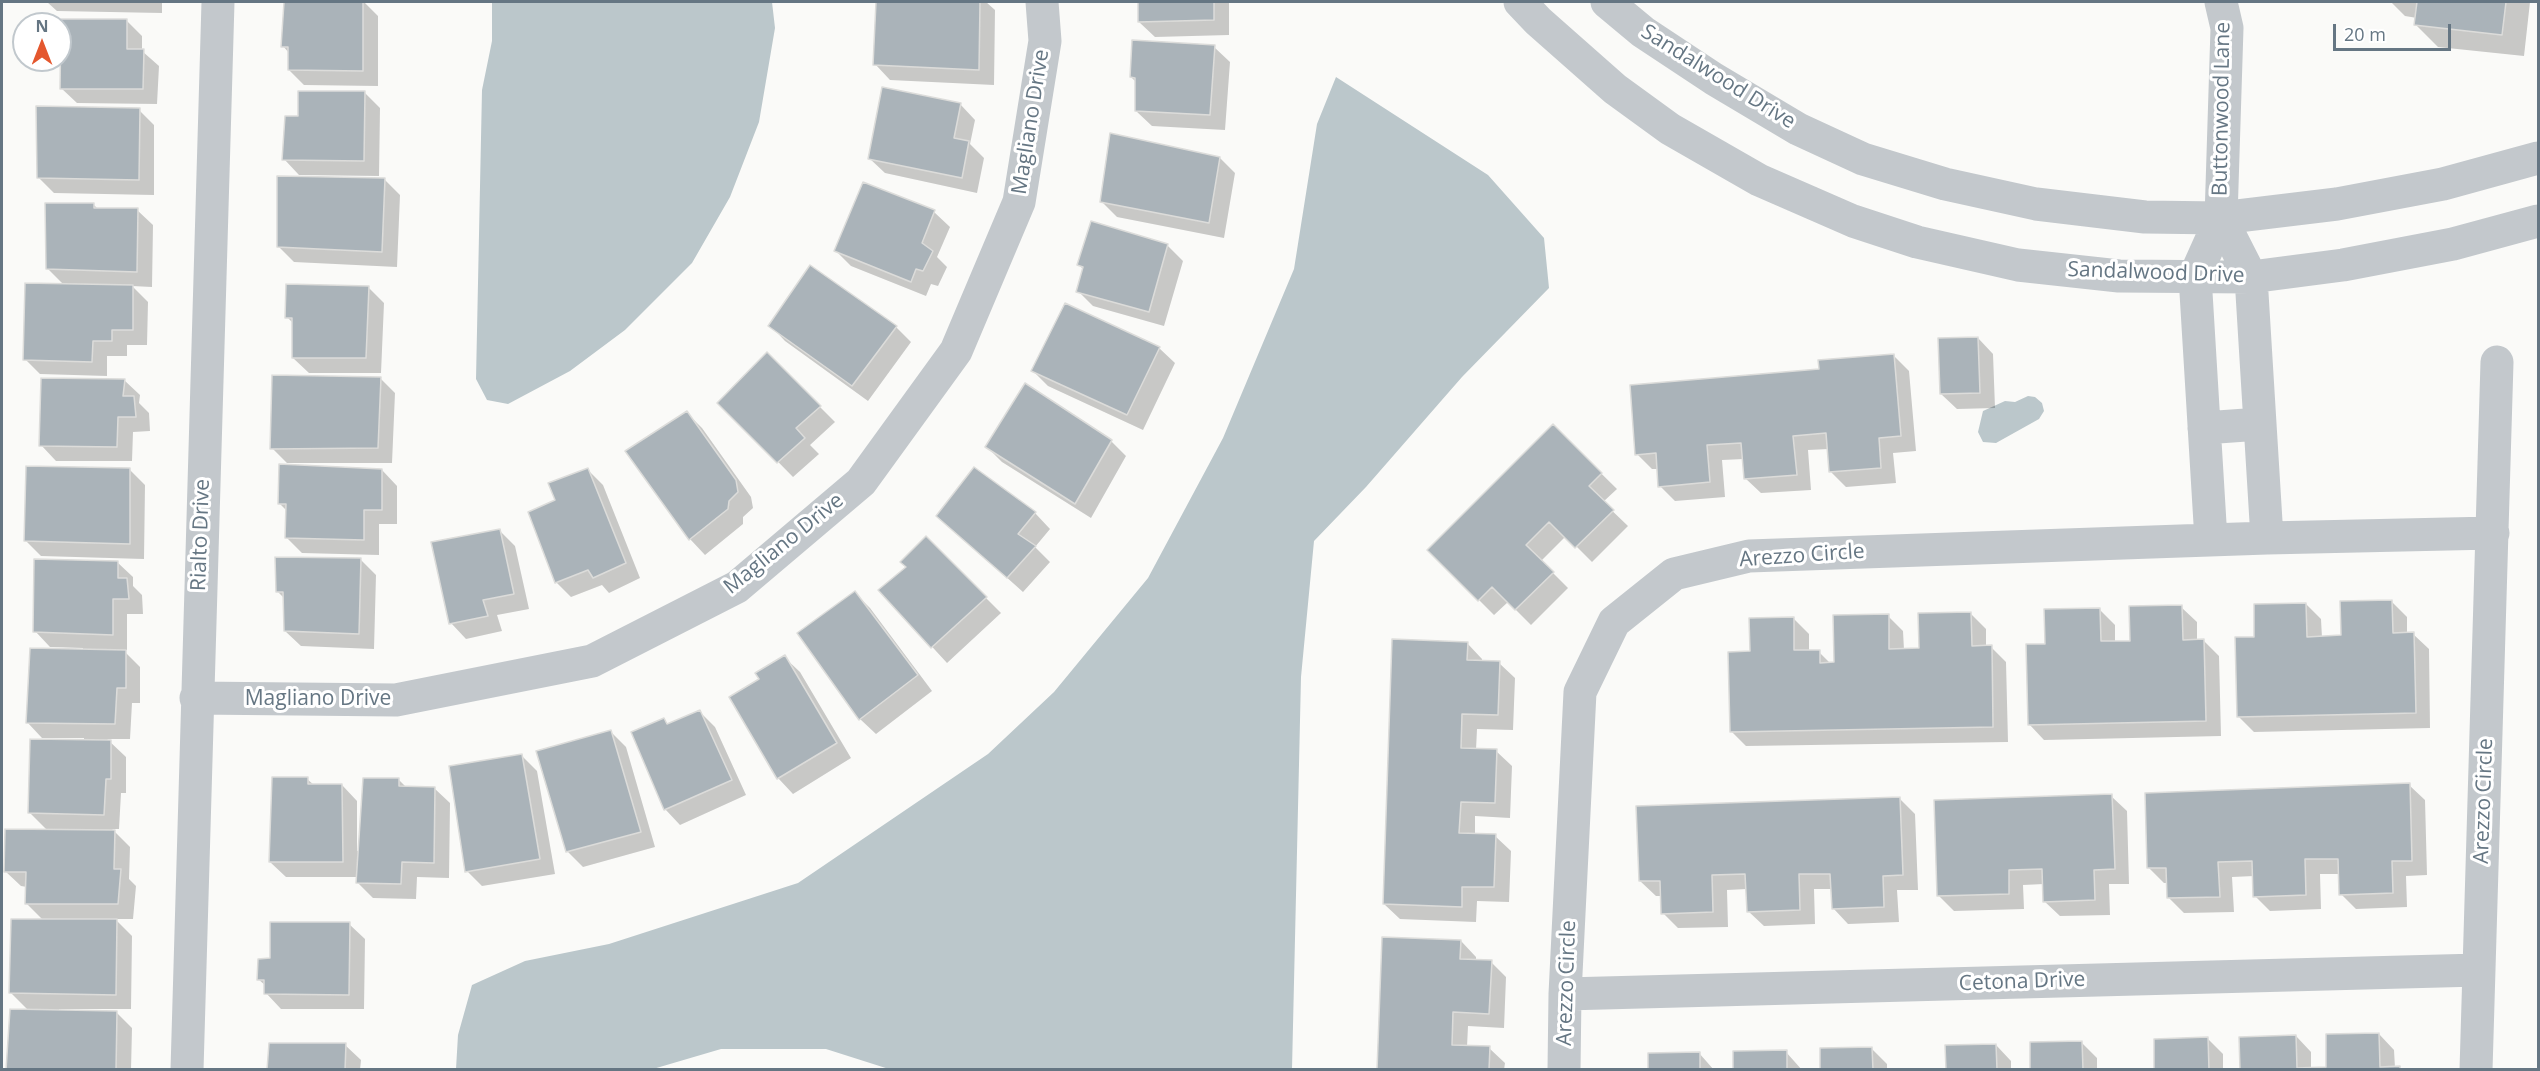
<!DOCTYPE html>
<html>
<head>
<meta charset="utf-8">
<style>
  body { margin:0 }
  #map { position:relative; width:2540px; height:1071px; overflow:hidden; background:#fafaf8; font-family:"Open Sans",sans-serif }
  canvas { display:block }
  .frame { position:absolute; inset:0; border:3px solid #657683; pointer-events:none }
  .north { position:absolute; left:12px; top:12px; width:60px; height:60px; box-sizing:border-box; background:#fff; border:2px solid #c1c8cd; border-radius:50%; rotate:0deg; font-size:16px; font-weight:700; line-height:24px; text-align:center; color:#657683 }
  .north::after { content:''; display:block; margin:auto; width:21px; height:27px; background:#e4572e; clip-path:polygon(50% 0,100% 100%,50% 72%,0 100%) }
  .scale { position:absolute; left:2333px; top:24px; width:118px; height:27px; box-sizing:border-box; border:3px solid #657683; border-top:0; padding-left:8px; font-size:18px; line-height:21px; white-space:nowrap; color:#657683; -webkit-text-stroke:4px #fff; paint-order:stroke }
</style>
</head>
<body>
<div id="map">
<canvas width="2540" height="1071"></canvas>
<div class="frame"></div>
<div class="north">N</div>
<div class="scale">20 m</div>
</div>
<script>
const context = document.querySelector('canvas').getContext('2d');
context.lineJoin = 'round';
function paint(path, color) {
  context.fillStyle = color;
  context.fill(path, 'evenodd');
}
function shape(rows) {
  const path = new Path2D();
  for (const r of rows) {
    path.moveTo(r[0], r[1]);
    for (let i = 2; i < r.length; i += 2) path.lineTo(r[i], r[i + 1]);
  }
  return path;
}
function stroke(path, color, width, dash) {
  context.strokeStyle = color;
  context.lineWidth = width;
  context.lineCap = dash ? 'butt' : 'round';
  context.setLineDash(dash || []);
  context.stroke(path);
}
function drawText(font, color, halo, rows, align = 'center') {
  context.font = font + ' "Open Sans",sans-serif';
  context.lineWidth = 6;
  context.setLineDash([]);
  context.textBaseline = 'middle';
  context.strokeStyle = halo;
  context.fillStyle = color;
  for (const [text, x, y, turn = 0] of rows) {
    context.save();
    context.translate(x, y);
    context.rotate((+turn || 0) * Math.PI / 180);
    context.textAlign = isNaN(turn) ? turn : align;
    if (halo) context.strokeText(text, 0, 0);
    context.fillText(text, 0, 0);
    context.restore();
  }
}
const water = shape([
  [492,2,772,2,775,28,759,122,730,197,692,263,625,330,570,371,508,404,487,400,476,379,482,90,492,41],
  [1336,77,1488,175,1544,238,1549,288,1462,377,1366,487,1314,541,1301,677,1292,1069,892,1070,826,1049,721,1049,653,1069,456,1069,458,1035,472,985,525,961,609,944,798,883,988,754,1054,692,1148,578,1223,438,1294,269,1317,124],
  [2028,396,2035,397,2042,403,2044,411,2039,419,1996,443,1983,442,1978,432,1983,411,2005,401,2015,402]
]);
const shadow = shape([
  [47,2,162,2,162,13,57,11],
  [285,2,364,2,378,16,378,86,304,85,289,70,289,53,283,46],
  [877,2,986,2,995,10,994,85,890,80,875,64],
  [1139,2,1247,2,1229,3,1229,35,1155,37,1139,22],
  [2391,2,2530,2,2524,56,2438,47,2416,25,2417,18,2405,16],
  [127,21,142,36,142,51,159,66,157,104,77,103,61,88],
  [1214,47,1230,62,1225,130,1152,126,1136,111,1136,82,1131,77],
  [365,93,380,108,379,176,299,175,284,159,300,118],
  [960,104,975,120,970,144,984,158,977,193,885,173,869,158],
  [139,110,154,125,154,195,54,193,39,178],
  [1220,158,1235,173,1224,238,1117,217,1101,201],
  [385,180,400,195,397,267,294,262,278,246],
  [864,183,934,212,950,227,937,257,947,267,938,286,931,284,926,296,851,266,836,251],
  [93,204,99,210,137,210,153,225,152,287,132,286,148,302,147,345,127,345,127,356,107,356,107,376,40,374,25,359,64,285,47,268],
  [1092,223,1168,246,1183,261,1164,326,1093,306,1078,291,1084,270,1079,265],
  [369,288,384,303,381,373,309,373,293,358,294,324,287,317],
  [770,325,896,327,911,342,868,401,785,341],
  [1978,338,1993,354,1995,408,1957,409,1941,394],
  [1159,348,1175,363,1143,430,1048,386,1033,371],
  [767,354,835,422,810,445,819,454,793,477,720,403],
  [1893,355,1909,371,1916,451,1893,453,1896,483,1846,487,1831,472,1829,449,1808,450,1811,490,1761,493,1745,478,1744,459,1722,460,1725,497,1675,501,1660,486,1659,469,1652,469,1637,454,1821,371],
  [380,378,395,393,392,463,287,463,272,448],
  [124,380,140,395,139,403,149,413,150,431,133,432,132,461,56,461,41,445],
  [687,413,702,428,751,497,753,508,743,517,743,524,705,555,690,539],
  [1553,426,1617,489,1603,502,1628,526,1592,562,1566,536,1541,561,1568,588,1531,625,1508,602,1494,615,1429,550],
  [1111,441,1126,456,1091,518,1002,462,987,447],
  [974,469,1035,513,1050,529,1035,547,1050,562,1023,592,938,516],
  [130,470,145,485,144,559,41,556,25,540],
  [382,470,397,486,397,524,379,524,379,555,302,553,287,538,287,511,279,503],
  [588,470,603,485,640,578,609,593,602,585,571,597,556,582,557,501],
  [500,531,515,546,529,609,497,615,502,631,466,639,451,623],
  [926,538,1001,613,947,663,880,590,908,568],
  [361,560,376,575,374,649,301,646,285,631,285,599,277,591],
  [117,562,133,577,133,586,142,595,143,614,127,614,127,650,123,650,140,667,140,703,132,703,130,739,107,739,126,757,126,793,121,793,119,829,112,829,130,847,129,879,136,886,133,919,115,919,132,936,131,1009,59,1009,59,1012,117,1013,132,1028,131,1070,8,1070,29,1011,11,993,44,921,26,903,27,887,21,886,5,871,48,831,30,813,84,741,84,738,42,738,27,722,83,651,83,648,50,647,35,631],
  [855,593,870,608,932,691,876,734,860,719],
  [2391,601,2407,617,2407,634,2413,634,2429,649,2430,728,2254,732,2239,717,2256,638,2306,604,2321,619,2322,638,2342,637],
  [2181,607,2197,622,2197,641,2204,641,2219,656,2221,736,2044,740,2029,724,2046,645,2099,609,2115,625,2115,642,2132,642],
  [1970,613,1986,629,1986,647,1991,647,2006,662,2008,742,1746,746,1731,731,1751,652,1793,618,1809,634,1809,652,1819,652,1831,664,1836,664,1888,616,1903,631,1904,650,1920,650],
  [1467,643,1482,659,1482,662,1499,663,1515,678,1513,730,1477,729,1476,750,1496,751,1512,766,1510,818,1475,816,1475,835,1495,836,1511,851,1509,902,1477,901,1476,922,1400,919,1384,904],
  [784,657,800,672,851,758,793,794,778,778,731,697,761,680],
  [700,712,715,727,746,795,680,825,665,809,664,720,669,725],
  [610,731,626,747,655,847,583,867,567,851],
  [521,755,537,771,555,874,482,886,467,871],
  [307,779,314,785,342,785,357,801,357,851,360,851,399,780,407,788,434,788,450,803,449,878,417,877,416,899,373,898,358,883,358,877,286,877,270,862],
  [2409,785,2425,800,2427,875,2406,876,2407,907,2356,909,2341,894,2340,874,2320,874,2321,909,2270,911,2255,896,2254,876,2232,877,2234,912,2184,913,2169,898,2168,883,2164,883,2149,868],
  [2111,796,2127,811,2129,884,2109,884,2110,915,2060,916,2044,901,2044,884,2023,885,2024,909,1954,911,1938,895],
  [1900,799,1915,814,1918,890,1897,890,1899,922,1848,924,1833,908,1832,889,1814,889,1815,924,1764,926,1748,911,1747,889,1727,890,1728,927,1678,928,1663,913,1662,896,1656,896,1640,881],
  [349,924,365,939,364,1009,281,1009,266,993,266,986,258,979,272,960],
  [1461,941,1476,957,1476,961,1491,962,1506,977,1504,1028,1468,1026,1467,1047,1489,1048,1505,1063,1504,1070,1378,1070],
  [2379,1034,2394,1050,2395,1068,2401,1070,2242,1070,2296,1036,2311,1052,2311,1069,2328,1068],
  [2207,1038,2223,1054,2223,1070,2156,1070],
  [2082,1043,2097,1058,2097,1070,2032,1070],
  [345,1045,361,1060,360,1070,269,1070],
  [1996,1045,2011,1061,2011,1070,1947,1070],
  [1872,1049,1887,1064,1887,1070,1822,1070],
  [1786,1052,1802,1070,1735,1070],
  [1699,1053,1714,1070,1650,1070]
]);
const building = shape([
  [284,2,363,2,363,71,288,70,288,47,281,47,284,2],
  [876,2,980,2,979,70,873,65,876,2],
  [1138,2,1214,2,1214,20,1138,22,1138,2],
  [2417,2,2506,2,2502,35,2414,25,2417,2],
  [61,19,127,19,127,49,144,49,143,89,60,89,61,19],
  [1132,40,1215,45,1210,115,1135,111,1135,78,1130,77,1132,40],
  [882,87,961,103,954,138,969,141,962,178,868,159,882,87],
  [298,91,365,91,364,161,282,160,285,116,298,116,298,91],
  [36,106,140,108,139,180,37,178,36,106],
  [1110,133,1220,157,1209,223,1100,202,1110,133],
  [277,176,385,178,382,252,277,247,277,176],
  [863,182,935,210,922,243,933,251,923,271,916,269,911,282,834,251,863,182],
  [45,203,94,203,94,208,138,208,137,272,46,269,45,203],
  [1091,221,1168,244,1149,312,1076,292,1083,267,1077,265,1091,221],
  [810,265,897,326,852,386,768,326,810,265],
  [25,283,133,285,133,330,112,330,112,341,93,341,92,362,23,360,25,283],
  [286,284,369,286,366,358,292,358,292,318,285,318,286,284],
  [1065,303,1160,347,1127,415,1031,371,1065,303],
  [1978,337,1980,393,1940,394,1938,338,1978,337],
  [767,352,821,406,796,428,805,438,777,463,717,403,767,352],
  [1894,354,1901,436,1879,438,1881,468,1829,472,1826,433,1793,436,1797,475,1744,479,1741,443,1707,445,1710,482,1658,487,1656,453,1635,455,1630,385,1819,369,1818,360,1894,354],
  [272,375,381,377,378,448,270,449,272,375],
  [41,378,125,379,123,396,134,396,136,417,118,417,117,447,39,446,41,378],
  [1025,383,1112,440,1075,504,985,447,1025,383],
  [687,411,736,480,738,492,729,501,728,509,689,540,625,451,687,411],
  [1553,424,1602,473,1589,486,1614,510,1575,548,1549,522,1526,545,1554,572,1515,610,1492,587,1478,601,1427,550,1553,424],
  [279,464,382,469,382,510,364,510,364,540,285,538,286,504,278,504,279,464],
  [26,466,130,468,130,544,24,541,26,466],
  [974,467,1036,512,1018,534,1036,546,1007,578,936,516,974,467],
  [588,468,626,563,593,578,588,570,555,583,528,512,555,500,548,483,588,468],
  [500,529,514,594,483,600,488,616,449,624,431,542,500,529],
  [926,536,987,597,931,648,878,590,906,567,900,562,926,536],
  [275,557,361,558,359,634,284,631,283,592,276,592,275,557],
  [34,559,118,561,118,578,127,578,129,599,113,599,113,635,33,632,34,559],
  [855,591,918,675,859,720,797,633,855,591],
  [2392,600,2393,633,2414,632,2416,713,2237,717,2235,637,2254,637,2254,604,2306,603,2307,637,2341,635,2340,601,2392,600],
  [2182,605,2183,640,2204,639,2206,721,2028,725,2026,644,2045,644,2044,609,2100,608,2101,641,2130,641,2129,606,2182,605],
  [1971,612,1972,646,1992,645,1993,727,1730,732,1728,652,1750,651,1749,618,1794,617,1794,650,1820,650,1820,663,1834,662,1833,615,1889,614,1889,649,1919,648,1918,613,1971,612],
  [1392,639,1468,642,1467,660,1500,661,1498,715,1462,714,1461,748,1497,749,1495,803,1461,802,1459,833,1496,834,1494,887,1462,887,1462,907,1383,904,1392,639],
  [30,648,126,650,126,688,117,688,115,724,26,723,30,648],
  [785,655,837,743,777,779,729,697,759,679,755,673,785,655],
  [700,710,732,780,664,810,631,732,664,718,667,724,700,710],
  [611,730,641,832,566,852,536,751,611,730],
  [30,739,111,740,111,779,106,779,104,815,28,813,30,739],
  [522,754,540,859,465,872,449,766,522,754],
  [272,777,308,777,308,784,342,784,343,862,269,862,272,777],
  [363,778,399,778,399,786,435,787,434,863,402,862,401,884,356,883,363,778],
  [2410,783,2412,861,2392,861,2393,893,2339,895,2338,859,2305,859,2306,895,2253,897,2252,861,2218,862,2220,897,2167,898,2166,868,2147,868,2145,793,2410,783],
  [2112,794,2115,869,2094,870,2095,900,2043,902,2042,869,2009,870,2009,894,1937,896,1934,800,2112,794],
  [1900,797,1903,875,1883,876,1884,907,1832,909,1830,874,1799,874,1800,910,1747,912,1745,874,1712,875,1713,912,1661,914,1660,881,1639,881,1636,806,1900,797],
  [5,829,115,830,114,869,121,869,118,904,25,904,26,872,4,872,5,829],
  [11,919,117,919,116,995,9,993,11,919],
  [270,922,350,922,349,995,264,994,264,980,257,980,258,959,270,958,270,922],
  [1382,937,1461,940,1460,959,1492,960,1489,1014,1453,1012,1452,1045,1490,1046,1489,1070,1377,1070,1382,937],
  [10,1009,117,1011,116,1070,6,1070,10,1009],
  [2379,1033,2380,1067,2400,1066,2400,1070,2240,1070,2239,1037,2296,1035,2297,1068,2326,1067,2326,1034,2379,1033],
  [2208,1037,2209,1070,2154,1070,2154,1039,2208,1037],
  [2082,1041,2083,1070,2030,1070,2030,1042,2082,1041],
  [269,1043,346,1043,345,1070,267,1070,269,1043],
  [1996,1044,1997,1070,1946,1070,1945,1045,1996,1044],
  [1872,1047,1873,1070,1820,1070,1820,1048,1872,1047],
  [1787,1050,1787,1070,1733,1070,1733,1051,1787,1050],
  [1700,1052,1700,1070,1648,1070,1648,1053,1700,1052]
]);
const minor = shape([
  [1520,2,1538,21,1615,89,1670,129,1759,180,1853,221,1917,242,2018,265,2119,276,2251,277,2343,265,2453,244,2538,221],
  [1607,2,1643,32,1714,79,1798,129,1863,159,1945,184,2036,204,2145,217,2221,218,2337,204,2443,184,2538,158],
  [2221,218,2251,277,2267,538],
  [2204,428,2260,424],
  [2211,540,2195,276,2221,218,2227,28,2221,2],
  [196,698,396,700,592,661,737,587,861,482,956,351,1019,202,1045,41,1042,2],
  [1565,994,2479,970],
  [187,1070,218,2],
  [1564,1070,1565,994,1580,692,1614,622,1674,574,1749,556,2267,538,2493,533],
  [2476,1070,2497,362]
]);
const streetNames = [
  ["Sandalwood Drive",1718,77,32],
  ["Buttonwood Lane",2222,109,-89],
  ["Magliano Drive",1031,122,-81],
  ["Sandalwood Drive",2156,273,2],
  ["Rialto Drive",201,535,-88],
  ["Magliano Drive",784,544,-39],
  ["Arezzo Circle",1802,556,-4],
  ["Magliano Drive",318,699],
  ["Arezzo Circle",2484,801,-88],
  ["Cetona Drive",2022,982,-2],
  ["Arezzo Circle",1567,983,-88]
];
paint(water, '#bbc7cb');
paint(shadow, '#0003');
paint(building, '#aab3b9');
stroke(building, '#dcdcda', 1.5);
stroke(minor, '#c3c8cc', 33);
drawText('21px', '#657683', '#fff', streetNames);
</script>
</body>
</html>
